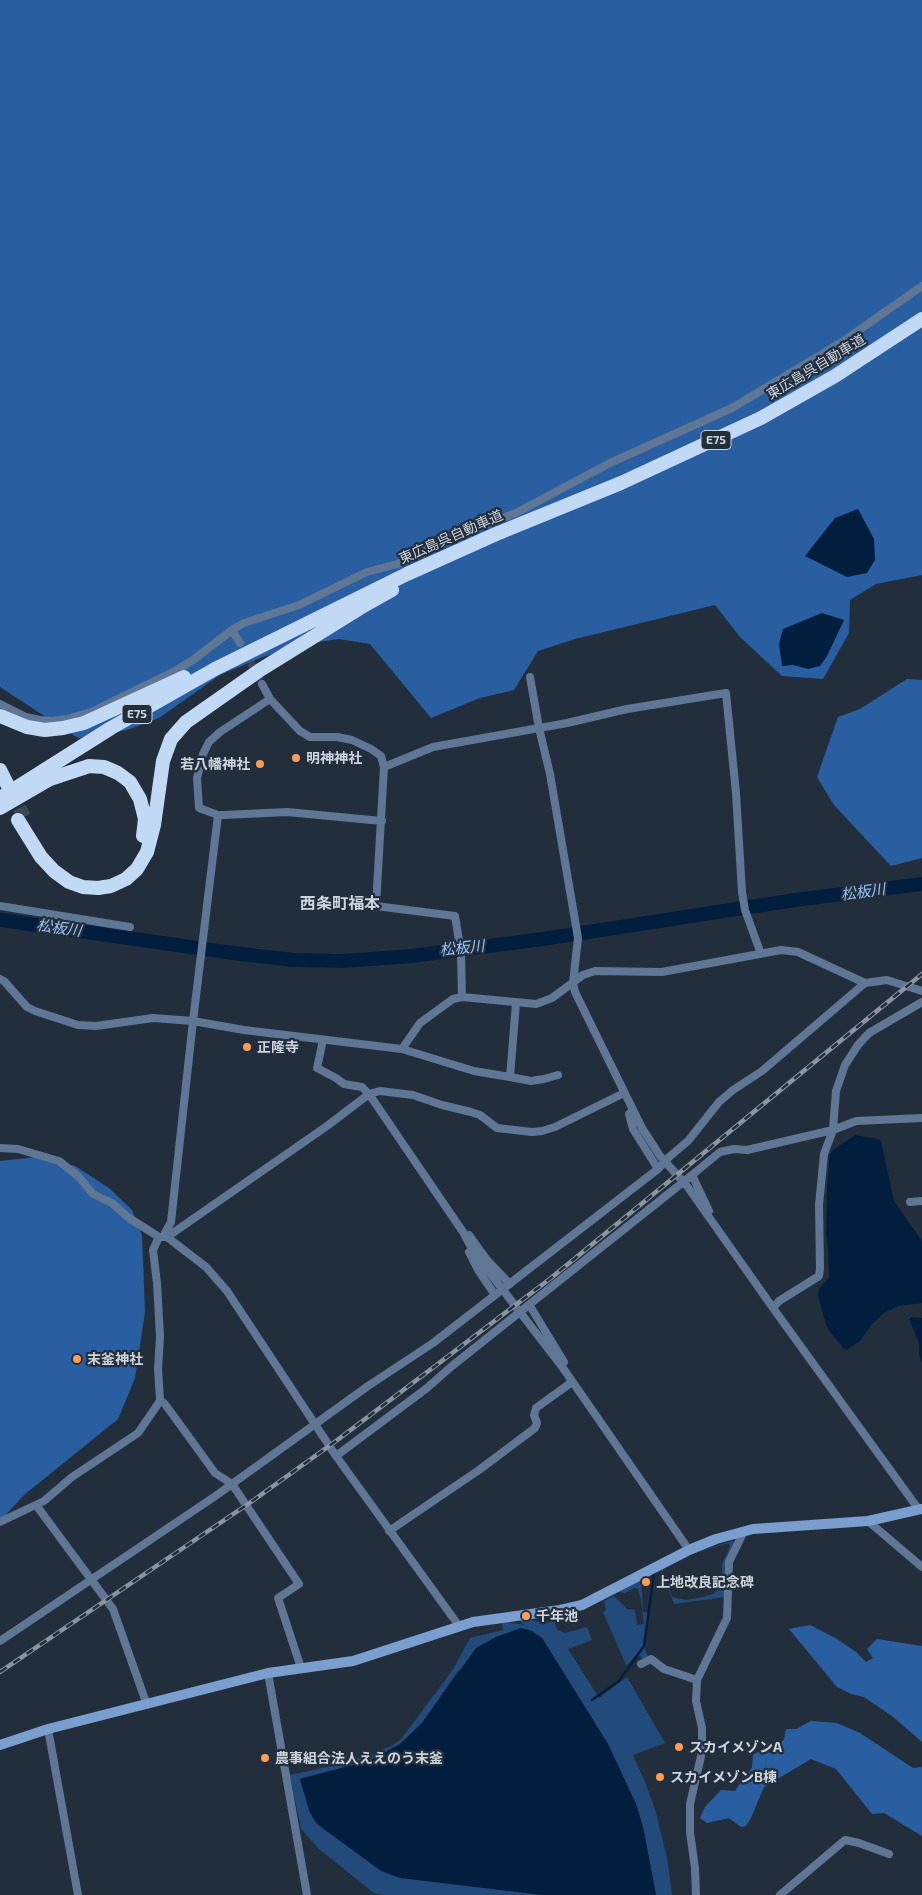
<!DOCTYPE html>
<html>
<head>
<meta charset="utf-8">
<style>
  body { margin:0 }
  canvas { display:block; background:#232e3d }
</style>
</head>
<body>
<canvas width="922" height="1895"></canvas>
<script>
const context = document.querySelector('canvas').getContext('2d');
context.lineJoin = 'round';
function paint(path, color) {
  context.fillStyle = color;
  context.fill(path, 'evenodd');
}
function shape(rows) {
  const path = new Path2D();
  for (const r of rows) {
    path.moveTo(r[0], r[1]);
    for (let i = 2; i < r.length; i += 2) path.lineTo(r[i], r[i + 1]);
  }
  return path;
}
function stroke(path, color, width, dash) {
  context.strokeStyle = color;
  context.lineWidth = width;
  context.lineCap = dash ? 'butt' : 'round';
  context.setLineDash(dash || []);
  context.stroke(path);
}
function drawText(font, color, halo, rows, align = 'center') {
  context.font = font + ' "Exo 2","Noto Sans JP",sans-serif';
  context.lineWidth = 4.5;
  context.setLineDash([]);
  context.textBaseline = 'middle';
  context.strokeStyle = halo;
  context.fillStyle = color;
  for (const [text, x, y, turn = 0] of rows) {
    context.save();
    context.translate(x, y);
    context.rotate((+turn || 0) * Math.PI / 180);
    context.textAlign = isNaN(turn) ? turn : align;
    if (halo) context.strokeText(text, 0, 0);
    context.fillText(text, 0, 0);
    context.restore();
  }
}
const green = shape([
  [732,1541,734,1542,724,1568,725,1597,674,1604,661,1568,692,1554],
  [729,1543,730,1547,722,1564,722,1578,717,1591,713,1594,703,1597,686,1600,672,1597,662,1568,692,1554],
  [641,1579,643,1612,649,1613,645,1650,648,1656,643,1659,637,1654,629,1663,626,1665,603,1612,606,1610,604,1601,614,1596,627,1609,635,1610,637,1625,644,1624,641,1599,638,1589,634,1588,625,1593,619,1592],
  [549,1614,553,1614,557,1630,565,1633,587,1627,592,1640,568,1649,599,1698,627,1677,665,1743,633,1755,645,1782,655,1809,667,1858,672,1895,656,1895,643,1827,636,1804,608,1744,542,1638,527,1629,457,1672,422,1723,400,1744,371,1760,300,1779,310,1813,483,1887,542,1895,381,1895,374,1893,319,1849,301,1829,290,1775,337,1765,379,1752,395,1744,402,1738,454,1668,470,1638,503,1630,502,1623,507,1622,524,1625,519,1619,528,1618,543,1624,550,1622]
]);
const forest = shape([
  [0,0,922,0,922,575,876,584,850,600,849,633,823,679,782,676,740,637,715,605,575,639,538,651,514,690,480,698,431,718,370,644,339,639,304,644,263,657,220,675,159,718,127,730,78,738,0,687],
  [907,679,922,680,922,858,891,866,834,805,817,777,838,717,860,709],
  [37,1157,75,1166,109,1188,132,1210,142,1235,145,1312,135,1378,118,1419,24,1495,0,1521,0,1161],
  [810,1625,837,1639,856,1652,866,1662,873,1658,867,1649,877,1639,922,1646,922,1742,892,1716,864,1697,851,1694,837,1687,789,1629],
  [811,1721,837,1723,860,1733,913,1768,922,1767,922,1836,884,1813,872,1814,836,1769,811,1759,764,1787,751,1818,746,1826,741,1827,729,1818,707,1823,700,1818,705,1807,721,1790,735,1791,744,1777,752,1768,753,1755,761,1750,773,1754,784,1739,786,1729,796,1729]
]);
const water = shape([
  [858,509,874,539,875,560,867,573,847,577,805,556,835,518],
  [822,613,844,620,827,656,820,666,808,669,793,665,782,666,779,644,783,629],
  [855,1135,878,1139,881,1141,894,1201,922,1241,922,1303,898,1306,884,1313,872,1324,861,1340,847,1350,844,1349,830,1332,826,1325,818,1295,819,1288,829,1278,828,1246,826,1234,827,1189,830,1154,833,1150],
  [911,1317,922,1318,922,1364,919,1355,919,1343,909,1319],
  [521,1628,532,1631,542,1638,608,1744,636,1804,643,1827,656,1895,542,1895,400,1878,381,1871,317,1824,310,1813,300,1779,371,1760,400,1744,422,1723,476,1648,496,1637]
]);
const stream = shape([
  [592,1700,619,1681,644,1646,654,1573]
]);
const river = shape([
  [0,920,240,954,294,960,343,961,411,956,543,939,795,900,922,884]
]);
const streetTunnel = shape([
  [245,652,262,684]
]);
const highwayTunnel = shape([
  [10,789,24,817]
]);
const street = shape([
  [232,630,240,643],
  [530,677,539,728,550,774,578,938,573,983,575,992,642,1128,660,1156,687,1186,773,1308,919,1510],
  [262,684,270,699,300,731,310,737,337,737,352,740,371,749,381,756,384,767],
  [270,699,220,732,209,742,203,754,197,778,199,808,218,815,224,815,287,812,382,821],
  [0,704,26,717,40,720,52,721,67,719,91,712,175,671,193,660,232,630,244,623,299,605,367,572,397,564,461,533,516,513,610,463,732,408,842,342,922,286],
  [0,906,130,927],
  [0,979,4,981,27,1007,35,1011,78,1025,96,1026,153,1018,193,1021,244,1030,402,1049,420,1023,453,999,462,997,536,1004,552,998,583,975,595,971,662,972,781,950,798,952,865,983,887,980,922,991],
  [462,997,461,953,455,916,376,906,384,767,433,747,567,723,627,709,726,693,736,793,742,892,745,910,761,954],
  [323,1040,317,1068,336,1078,344,1084,362,1087,369,1094,463,1232,473,1251,563,1368,689,1550],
  [402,1049,474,1071,510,1077,531,1081,544,1079,558,1075],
  [510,1077,516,1003],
  [633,1110,629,1114,633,1129,658,1169],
  [0,1148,18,1149,59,1161,78,1176,93,1194,112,1203,129,1218,159,1237,167,1237,206,1267,227,1291,336,1456,459,1626],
  [910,1202,922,1201],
  [709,1211,692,1175,720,1152,734,1149,747,1150,833,1130,856,1121,922,1118],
  [469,1235,487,1260,510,1284],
  [167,1237,327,1126,369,1094,380,1091,413,1095,442,1105,471,1112,480,1115,497,1128,532,1132,542,1131,555,1127,624,1093],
  [167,1237,165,1233,171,1222,193,1021,218,815],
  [469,1252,478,1270,495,1295],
  [530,1306,564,1362],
  [773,1308,779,1301,819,1276,820,1269,819,1205,824,1154,833,1130,836,1091,845,1065,858,1045,869,1033,922,1002],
  [160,1400,165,1404,215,1473,232,1484,299,1584,278,1598,301,1668],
  [336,1456,427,1388,452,1366,692,1175],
  [36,1505,113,1609,147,1705],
  [868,1521,922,1567],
  [0,1522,44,1501,72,1477,138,1433,158,1404,160,1400,158,1369,160,1337,157,1283,153,1250,159,1237],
  [389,1531,479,1470,535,1428,537,1423,534,1415,536,1408,572,1382],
  [0,1641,214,1497,368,1386,433,1343,658,1169,669,1157,688,1141,719,1102,733,1090,762,1071,865,983],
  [641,1664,651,1659,664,1669,697,1680],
  [268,1673,307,1895],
  [48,1729,78,1895],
  [696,1895,695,1868,690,1832,690,1804,702,1752,702,1728,696,1701,697,1680,727,1618,729,1562,743,1533],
  [780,1895,845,1840,859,1843,889,1854]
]);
const secondary = shape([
  [0,1745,48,1729,268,1673,353,1661,473,1622,560,1610,582,1605,689,1550,716,1539,753,1529,868,1521,922,1509]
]);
const highway = shape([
  [0,716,27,727,45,730,63,728,84,723,184,677],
  [0,770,8,786],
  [0,798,111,728,215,669,407,574,496,534,621,483,761,418,835,376,922,319],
  [0,808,50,779,89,766,104,767,118,773,130,782,140,799,145,819,143,836],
  [18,820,41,857,54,871,69,882,83,887,98,888,111,886,126,879,137,869,147,852,154,825,163,761,171,739,186,722,260,670,360,608,392,590]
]);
const rail = shape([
  [0,1672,251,1502,336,1441,451,1354,551,1278,922,974]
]);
const markers = [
  [296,758,5,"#fd9d55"],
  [260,764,5,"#fd9d55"],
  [247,1047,5,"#fd9d55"],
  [77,1359,5,"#fd9d55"],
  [646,1582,5,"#fd9d55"],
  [526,1616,5,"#fd9d55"],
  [679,1747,5,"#fd9d55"],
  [265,1758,5,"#fd9d55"],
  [660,1777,5,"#fd9d55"]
];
const shields = [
  [716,440,30],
  [137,714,30]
];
const shieldNames = [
  ["E75",716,440],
  ["E75",137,714]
];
const streetNames = [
  ["東広島呉自動車道",816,367,-31],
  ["東広島呉自動車道",451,537,-24]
];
const poiNames = [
  ["明神神社",306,758],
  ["若八幡神社",250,764,"right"],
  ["正隆寺",257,1047],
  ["末釜神社",87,1359],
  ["上地改良記念碑",656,1582],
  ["千年池",536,1616],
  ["スカイメゾンA",689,1747],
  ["農事組合法人ええのう末釜",275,1758],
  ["スカイメゾンB棟",670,1777]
];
const waterNames = [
  ["松板川",863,892,-8],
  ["松板川",59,928,8],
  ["松板川",462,948,-6]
];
const quarterNames = [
  ["西条町福本",340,904]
];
paint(green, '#224b7c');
paint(forest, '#295fa0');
paint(water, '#021e3f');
stroke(stream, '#021e3f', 2.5);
stroke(river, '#021e3f', 14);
stroke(streetTunnel, '#3c4755', 8, [8, 4]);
stroke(highwayTunnel, '#3c4755', 14, [14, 7]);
stroke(street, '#5f7694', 8);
stroke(secondary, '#7a9ece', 10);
stroke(highway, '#c2d9f6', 14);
stroke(rail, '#8b94a0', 4.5);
stroke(rail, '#232e3d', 2.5, [8]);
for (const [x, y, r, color] of markers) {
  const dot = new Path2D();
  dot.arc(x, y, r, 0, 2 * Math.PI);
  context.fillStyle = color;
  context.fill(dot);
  stroke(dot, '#232e3d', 2);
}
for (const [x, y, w] of shields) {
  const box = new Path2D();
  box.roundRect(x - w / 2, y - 9.5, w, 19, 4);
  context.fillStyle = '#232e3d';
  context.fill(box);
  stroke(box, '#ccd4dd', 1);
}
drawText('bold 12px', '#ccd4dd', null, shieldNames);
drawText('14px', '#ccd4dd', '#232e3d', streetNames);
drawText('bold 14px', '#ccd4dd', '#232e3d', poiNames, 'left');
drawText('italic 15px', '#98c2f8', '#232e3d', waterNames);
drawText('bold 16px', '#ccd4dd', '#232e3d', quarterNames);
</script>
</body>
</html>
